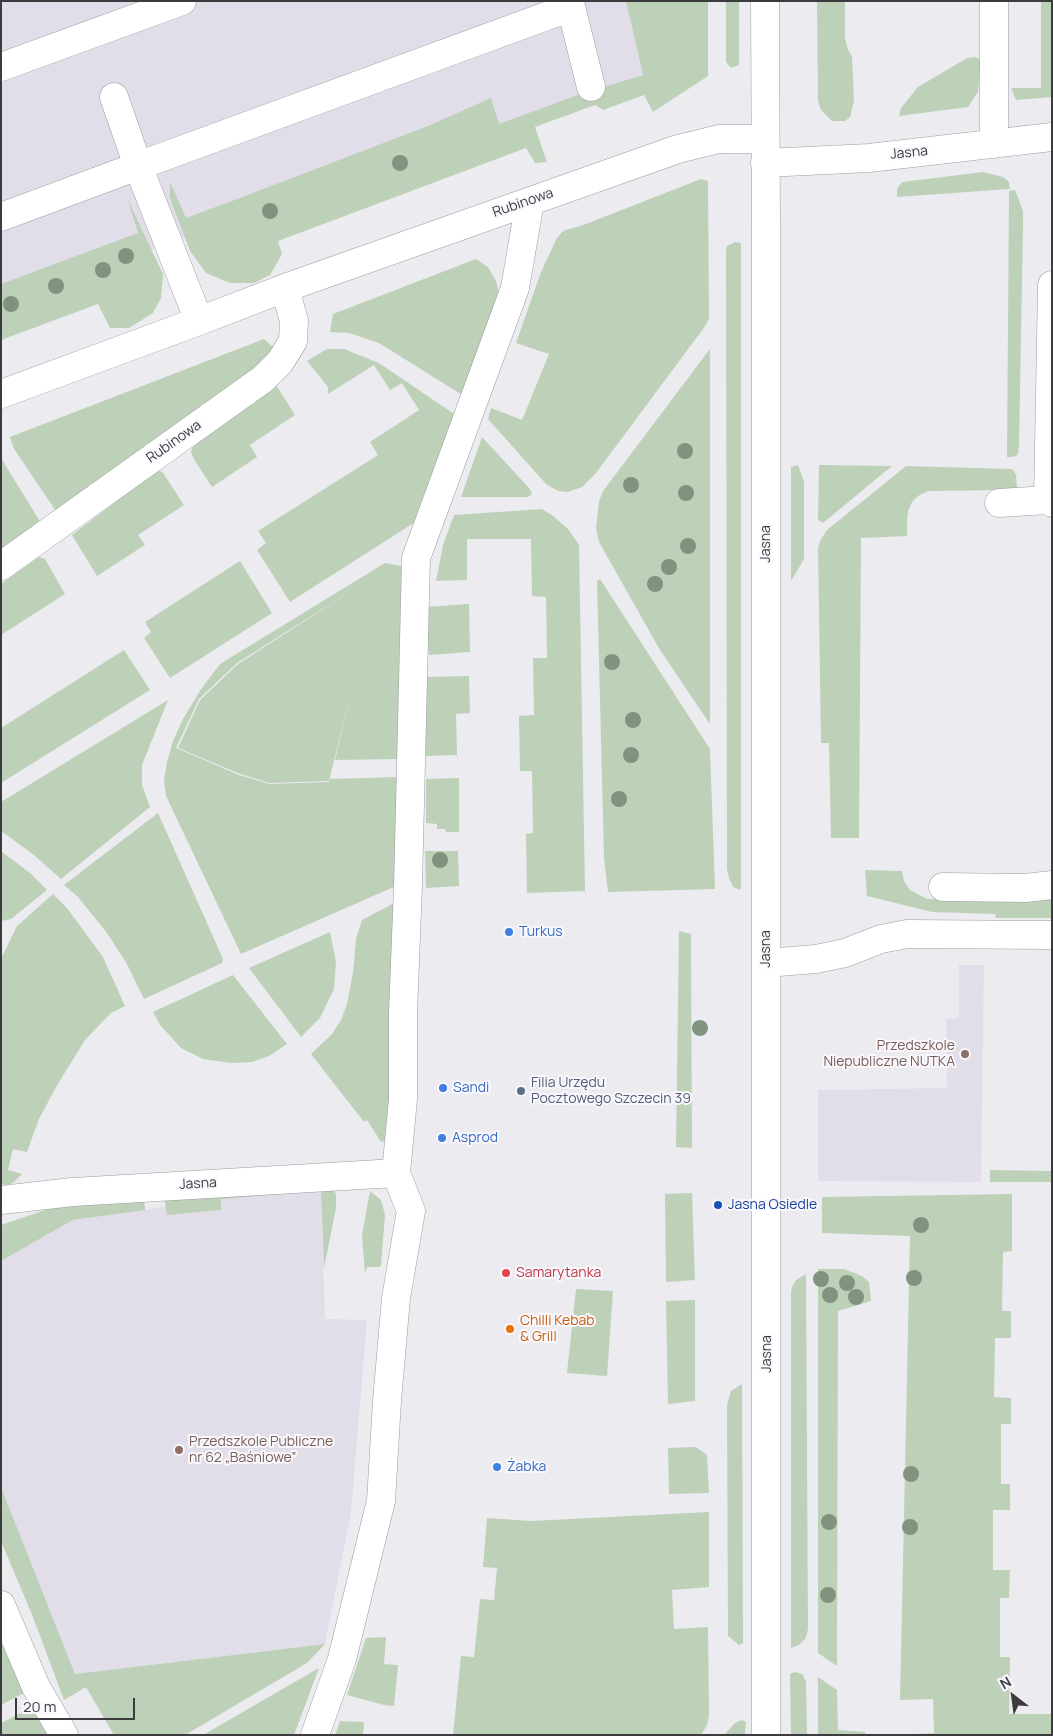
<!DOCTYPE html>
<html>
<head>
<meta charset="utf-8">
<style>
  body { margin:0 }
  #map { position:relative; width:1053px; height:1736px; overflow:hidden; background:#ecebf0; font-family:Manrope,sans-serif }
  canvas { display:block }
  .frame { position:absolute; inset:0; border:2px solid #3c3c3e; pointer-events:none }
  .north { position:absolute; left:988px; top:1671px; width:50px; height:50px; -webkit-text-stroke:4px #faf8fe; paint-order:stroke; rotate:330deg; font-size:14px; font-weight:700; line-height:20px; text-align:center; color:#3c3c3e }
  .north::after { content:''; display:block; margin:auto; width:18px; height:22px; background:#3c3c3e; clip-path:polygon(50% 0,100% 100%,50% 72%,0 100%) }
  .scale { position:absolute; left:15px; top:1698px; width:120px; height:22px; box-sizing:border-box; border:2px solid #3c3c3e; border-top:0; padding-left:6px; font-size:15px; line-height:18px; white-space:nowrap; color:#3c3c3e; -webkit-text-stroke:4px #faf8fe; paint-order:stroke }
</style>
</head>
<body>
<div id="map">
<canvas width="1053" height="1736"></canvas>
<div class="frame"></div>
<div class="north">N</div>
<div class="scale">20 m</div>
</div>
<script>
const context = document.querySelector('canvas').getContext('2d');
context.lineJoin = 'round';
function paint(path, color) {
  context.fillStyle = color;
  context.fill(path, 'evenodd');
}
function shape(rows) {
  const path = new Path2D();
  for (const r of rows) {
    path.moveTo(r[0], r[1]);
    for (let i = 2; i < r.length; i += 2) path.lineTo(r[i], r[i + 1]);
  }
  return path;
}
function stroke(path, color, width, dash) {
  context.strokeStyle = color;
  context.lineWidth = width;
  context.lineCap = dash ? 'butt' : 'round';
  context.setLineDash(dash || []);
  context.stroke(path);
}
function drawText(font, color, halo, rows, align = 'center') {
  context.font = font + ' Manrope,sans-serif';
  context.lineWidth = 4;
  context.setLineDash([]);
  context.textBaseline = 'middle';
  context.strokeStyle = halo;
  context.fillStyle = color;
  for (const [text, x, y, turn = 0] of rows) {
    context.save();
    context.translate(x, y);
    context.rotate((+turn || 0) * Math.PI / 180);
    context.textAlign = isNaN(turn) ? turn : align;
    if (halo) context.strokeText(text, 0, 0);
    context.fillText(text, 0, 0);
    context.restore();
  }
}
const built = shape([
  [1,1,700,1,663,71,1,302],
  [959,965,984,965,981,1182,818,1181,818,1090,947,1088,946,1019,959,1018],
  [321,1191,325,1319,367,1320,351,1512,325,1644,75,1674,1,1487,1,1261,73,1220,220,1199]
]);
const green = shape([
  [626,1,708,1,708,76,653,112,644,95,603,110,595,105,535,127,547,162,535,163,526,148,278,241,282,254,270,275,254,283,230,283,206,273,190,251,170,198,170,182,186,218,232,201,428,126,491,98,499,124,575,96,643,75],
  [726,1,739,1,739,65,731,68,726,62],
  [817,1,845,1,845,38,848,50,852,56,854,101,850,117,845,121,832,121,821,110,818,101],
  [1041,1,1052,1,1052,97,1016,100,1011,88,1041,88],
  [974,57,978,58,980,62,979,82,978,92,968,107,899,116,901,108,918,87,967,58],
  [983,172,1003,177,1009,182,1010,189,897,197,897,189,902,182],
  [701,179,708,181,709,318,706,325,596,473,582,487,568,492,558,491,546,484,488,419,491,408,522,420,549,354,516,343,541,272,557,238,563,231,586,224],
  [1015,190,1023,211,1023,227,1019,445,1018,454,1016,456,1012,457,1007,457,1009,191],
  [127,198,163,274,161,298,153,313,129,328,110,328,98,304,1,340,1,284,138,233],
  [735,242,741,243,741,888,740,890,733,887,729,878,727,869,726,250,727,246],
  [476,259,488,267,496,281,500,296,467,398,379,343,349,333,330,332,333,314],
  [264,339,273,347,274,356,56,511,14,449,10,437],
  [327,349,344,349,379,363,460,418,423,517,290,602,257,550,266,543,258,531,378,455,370,442,419,410,402,383,390,390,374,365,328,394,328,387,307,361],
  [710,349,710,724,660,650,599,542,596,529,599,501,603,491],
  [274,385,278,388,295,415,250,445,257,457,212,487,195,461,191,452,194,443],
  [482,437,530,489,532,494,528,497,461,497],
  [1,458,41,523,1,551],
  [798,465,804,482,804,559,791,581,791,467],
  [819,465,892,466,823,523,818,520],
  [906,466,1011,469,1014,471,1016,475,1017,488,1013,490,928,491,918,496,912,502,908,511,907,521,907,536,861,538,859,838,831,838,829,743,821,743,818,548,821,539,827,530],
  [158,470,163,473,184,505,138,535,145,545,97,576,72,535],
  [542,509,553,516,568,529,579,545,585,891,527,893,526,834,533,833,532,771,520,771,519,716,534,715,533,658,547,658,546,597,532,596,531,539,467,539,467,580,436,581,443,545,454,515],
  [39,557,45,559,65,594,1,635,1,584],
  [240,561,272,613,170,678,144,638,151,632,145,622],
  [385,563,406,567,401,603,398,759,335,760,353,684,329,781,270,783,240,774,178,748,200,700,238,664,356,588,237,663,199,699,176,748,239,775,270,784,329,782,330,779,398,777,396,886,241,954,166,796,164,780,167,762,173,741,183,719,201,689,220,664],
  [600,579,710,749,715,889,608,892,604,858,597,581],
  [469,604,470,652,429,655,426,607],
  [124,650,150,690,1,783,1,728],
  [469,676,470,713,456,714,457,755,426,756,426,677],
  [168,700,142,765,142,785,150,807,61,879,34,855,1,831,1,802],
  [459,778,459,832,446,832,445,829,437,829,437,824,426,823,426,779],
  [158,813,223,959,222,963,144,999,127,964,107,933,78,897,64,885],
  [1,851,30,873,47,890,11,919,1,921],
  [425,851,458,851,459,886,426,888],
  [865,870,902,871,904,881,910,890,927,899,1052,900,1052,918,996,918,995,914,932,912,867,896],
  [53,894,67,908,103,957,125,1006,111,1013,85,1040,56,1087,39,1119,27,1152,13,1149,8,1170,22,1174,13,1183,7,1185,1,1184,1,959,17,926],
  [396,902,394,1128,386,1141,381,1142,367,1120,364,1122,311,1054,332,1034,341,1020,347,1004,353,973,356,939,362,920],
  [679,931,691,934,692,1148,676,1147],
  [330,932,336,962,334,989,320,1018,301,1037,249,968],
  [233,975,287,1044,269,1056,252,1062,231,1063,203,1059,181,1048,160,1025,153,1012],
  [990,1170,1052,1171,1052,1182,990,1182],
  [331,1186,336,1194,336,1208,324,1268,321,1191,221,1199,221,1210,167,1215,164,1197],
  [370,1191,381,1200,385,1215,381,1265,380,1267,367,1267,365,1274,362,1235],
  [692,1193,695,1280,666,1282,665,1194],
  [1012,1194,1012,1251,1003,1252,1002,1311,1011,1311,1011,1338,995,1338,994,1397,1011,1398,1011,1424,1001,1424,1001,1484,1010,1484,1010,1510,993,1510,993,1570,1010,1570,1009,1598,1000,1598,1000,1657,1010,1657,1009,1714,1052,1714,1052,1735,902,1735,934,1733,933,1699,900,1700,910,1236,822,1233,822,1197],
  [144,1199,145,1210,73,1220,1,1261,1,1225,51,1208],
  [818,1269,844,1269,862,1276,869,1282,871,1301,838,1311,837,1666,818,1653],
  [806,1274,808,1629,806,1638,799,1645,791,1648,791,1292,792,1287,796,1280],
  [576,1289,613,1291,607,1376,567,1373],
  [695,1300,695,1401,668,1404,666,1301],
  [742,1384,743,1643,739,1645,728,1636,727,1405,731,1391],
  [696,1447,707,1455,709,1493,669,1494,668,1448],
  [1,1487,75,1674,325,1644,307,1663,185,1735,114,1735,86,1687,64,1700,33,1617,1,1541],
  [709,1512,709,1587,672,1590,674,1629,708,1627,709,1716,707,1725,701,1735,453,1735,461,1656,474,1657,480,1599,494,1600,497,1568,483,1567,487,1518,531,1521],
  [386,1637,384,1664,398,1665,394,1706,384,1705,347,1695,366,1638],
  [4,1645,24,1693,1,1705,1,1646],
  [319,1668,294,1735,203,1735],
  [795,1672,802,1674,806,1681,807,1735,791,1735,790,1674],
  [818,1677,837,1690,838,1730,865,1732,865,1735,818,1735],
  [33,1708,52,1735,1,1735,1,1723,25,1711],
  [742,1720,746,1722,745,1735,724,1735,735,1723],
  [340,1721,364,1722,363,1735,335,1735]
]);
const minor = shape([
  [765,1,766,226,766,1735],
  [571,7,591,87],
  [1,67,182,1],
  [994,144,994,1],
  [765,163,869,158,1052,137],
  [1,217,138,166,114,97],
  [1052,285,1048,500,1052,503],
  [199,321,138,166,571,7,570,1],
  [1,394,199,321,285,288,678,149,719,139,765,139],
  [999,503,1048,500],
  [1,566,263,379,280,362,293,341,294,321,285,288],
  [943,887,1025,888,1052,885],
  [766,963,816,959,845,953,881,939,907,934,1052,935],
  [1,1200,73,1192,396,1173],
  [1,1605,36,1687,64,1735],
  [315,1735,342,1659,381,1501,387,1401,396,1298,411,1211,396,1173,403,1099,403,1013,408,886,416,558,515,288,530,201]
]);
const trees = [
  [400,163],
  [270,211],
  [126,256],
  [103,270],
  [56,286],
  [11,304],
  [685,451],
  [631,485],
  [686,493],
  [688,546],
  [669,567],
  [655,584],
  [612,662],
  [633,720],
  [631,755],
  [619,799],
  [440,860],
  [700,1028],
  [921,1225],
  [914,1278],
  [821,1279],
  [847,1283],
  [830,1295],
  [856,1297],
  [911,1474],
  [829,1522],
  [910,1527],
  [828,1595]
];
const markers = [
  [509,932,5,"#3f7fe0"],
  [965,1054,5,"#8d6e63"],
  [443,1088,5,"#3f7fe0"],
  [521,1091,5,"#5c6f8a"],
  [442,1138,5,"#3f7fe0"],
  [718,1205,5,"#1a4fb4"],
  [506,1273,5,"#e0444e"],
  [510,1329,5,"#e8710a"],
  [179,1450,5,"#8d6e63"],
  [497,1467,5,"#3f7fe0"]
];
const streetNames = [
  ["Jasna",909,153,-6],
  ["Rubinowa",523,203,-19],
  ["Rubinowa",174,442,-35],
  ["Jasna",766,544,-90],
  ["Jasna",766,949,-90],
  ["Jasna",198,1184,-3],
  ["Jasna",767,1354,-90]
];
const shopNames = [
  ["Turkus",519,932],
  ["Sandi",453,1088],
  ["Asprod",452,1138],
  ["Żabka",507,1467]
];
const educationNames = [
  ["Przedszkole",955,1046],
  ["Niepubliczne NUTKA",955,1062],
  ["Przedszkole Publiczne",189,1442,"left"],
  ["nr 62 „Baśniowe”",189,1458,"left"]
];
const serviceNames = [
  ["Filia Urzędu",531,1083],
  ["Pocztowego Szczecin 39",531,1099]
];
const transitNames = [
  ["Jasna Osiedle",728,1205]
];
const healthNames = [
  ["Samarytanka",516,1273]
];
const foodNames = [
  ["Chilli Kebab",520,1321],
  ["& Grill",520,1337]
];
paint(built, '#e1deea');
paint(green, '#bdd1b8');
stroke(minor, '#9c9ba0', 29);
stroke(minor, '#fff', 28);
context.fillStyle = '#81927f';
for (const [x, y] of trees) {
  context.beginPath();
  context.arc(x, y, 8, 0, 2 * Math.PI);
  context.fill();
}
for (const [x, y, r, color] of markers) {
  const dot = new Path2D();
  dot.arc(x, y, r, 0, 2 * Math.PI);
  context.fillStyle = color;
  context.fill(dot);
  stroke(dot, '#faf8fe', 2);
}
drawText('14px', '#3c3c3e', '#faf8fe', streetNames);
drawText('14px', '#366cbe', '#faf8fe', shopNames, 'left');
drawText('14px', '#785e54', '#faf8fe', educationNames, 'right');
drawText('14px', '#4e5e75', '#faf8fe', serviceNames, 'left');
drawText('14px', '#164399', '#faf8fe', transitNames, 'left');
drawText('14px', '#be3a42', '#faf8fe', healthNames, 'left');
drawText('14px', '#c56008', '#faf8fe', foodNames, 'left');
</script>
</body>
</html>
